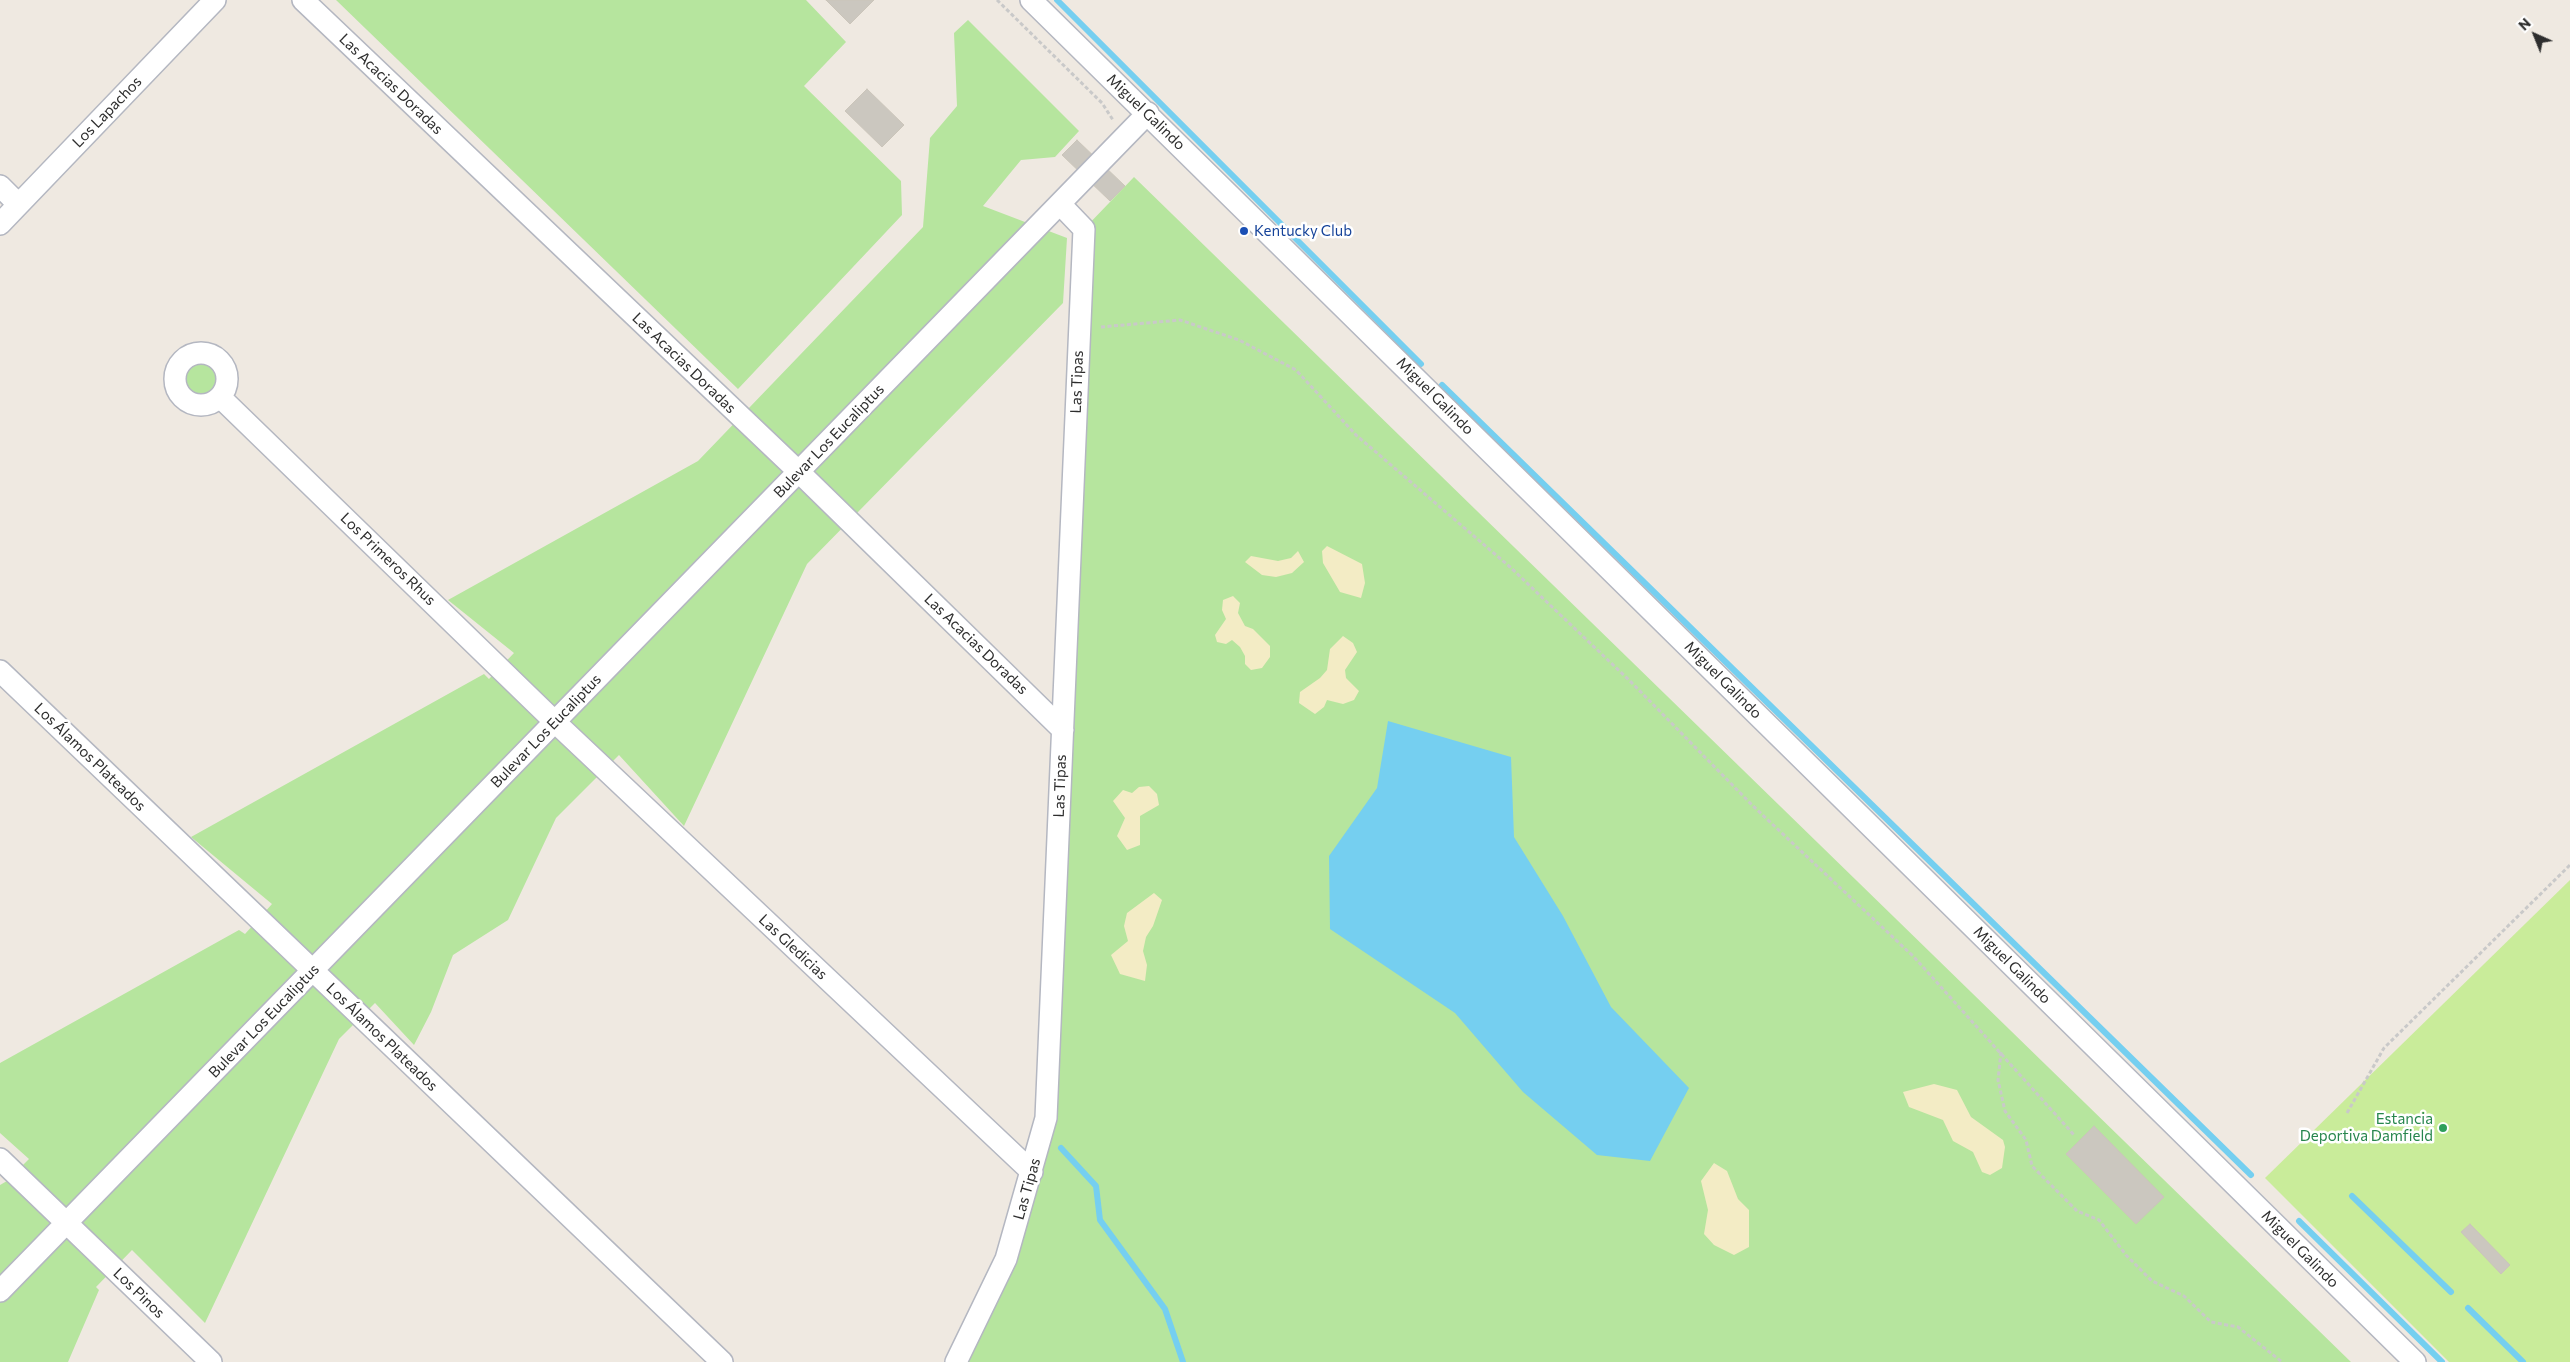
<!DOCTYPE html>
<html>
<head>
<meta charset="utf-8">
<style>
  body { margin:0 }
  #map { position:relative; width:2570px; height:1362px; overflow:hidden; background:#efe9e1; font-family:Commissioner,sans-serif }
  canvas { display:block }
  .north { position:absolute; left:2510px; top:10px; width:50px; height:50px; -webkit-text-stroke:4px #fff; paint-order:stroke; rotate:316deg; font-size:14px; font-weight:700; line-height:20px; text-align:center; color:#2e2e2e }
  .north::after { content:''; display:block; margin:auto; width:18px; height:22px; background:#2e2e2e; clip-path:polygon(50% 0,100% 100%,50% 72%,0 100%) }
</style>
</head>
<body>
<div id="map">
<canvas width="2570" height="1362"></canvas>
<div class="north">N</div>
</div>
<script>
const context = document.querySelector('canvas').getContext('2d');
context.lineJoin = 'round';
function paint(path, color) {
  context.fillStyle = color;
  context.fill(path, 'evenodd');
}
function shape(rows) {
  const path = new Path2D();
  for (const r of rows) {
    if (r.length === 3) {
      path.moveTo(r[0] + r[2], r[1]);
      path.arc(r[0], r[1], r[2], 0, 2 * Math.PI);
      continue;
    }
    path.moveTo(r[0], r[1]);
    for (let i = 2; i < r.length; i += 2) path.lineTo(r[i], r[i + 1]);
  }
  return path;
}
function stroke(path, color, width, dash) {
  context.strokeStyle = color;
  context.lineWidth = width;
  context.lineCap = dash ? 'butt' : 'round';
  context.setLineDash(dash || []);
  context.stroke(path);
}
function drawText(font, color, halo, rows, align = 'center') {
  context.font = font + ' Commissioner,sans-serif';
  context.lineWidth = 5;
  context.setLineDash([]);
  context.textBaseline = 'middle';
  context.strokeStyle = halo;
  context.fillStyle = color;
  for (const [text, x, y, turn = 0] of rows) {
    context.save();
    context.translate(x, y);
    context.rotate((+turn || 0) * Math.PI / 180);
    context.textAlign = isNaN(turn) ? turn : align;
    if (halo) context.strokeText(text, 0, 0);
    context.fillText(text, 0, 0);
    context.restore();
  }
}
const green = shape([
  [336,0,806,0,846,42,804,86,901,181,902,215,738,389],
  [968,20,1079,131,1055,157,1021,160,983,206,1067,238,1063,303,807,564,684,826,619,755,556,818,508,920,453,955,431,1012,414,1045,375,1003,339,1039,205,1323,132,1250,96,1287,99,1290,68,1362,0,1362,0,1185,7,1181,29,1159,0,1133,0,1063,239,930,245,934,272,904,191,837,484,674,489,679,514,653,448,600,698,461,923,227,930,138,957,106,954,33],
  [1134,177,2351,1362,956,1362,1032,1172,1084,229],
  [201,378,19]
]);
const sand = shape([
  [1327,546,1362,564,1365,583,1361,598,1340,592,1323,563,1322,551],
  [1298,551,1304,562,1292,573,1276,577,1262,575,1245,562,1251,556,1278,561,1291,558],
  [1233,596,1240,603,1238,613,1245,626,1253,629,1270,646,1270,657,1262,668,1251,670,1245,664,1245,656,1240,647,1232,640,1226,644,1217,642,1215,635,1226,619,1222,610,1223,600],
  [1343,636,1353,643,1357,652,1345,670,1346,678,1359,691,1354,700,1343,704,1327,700,1324,707,1315,714,1299,703,1300,692,1320,678,1327,670,1330,649],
  [1149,786,1157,794,1159,805,1140,816,1140,845,1127,850,1117,836,1125,818,1113,801,1123,790,1132,793,1139,787],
  [1154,893,1162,900,1153,926,1146,937,1143,951,1147,965,1145,981,1120,974,1111,955,1128,941,1124,926,1127,913],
  [1934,1084,1957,1090,1971,1117,2003,1140,2005,1147,2002,1168,1990,1175,1982,1172,1973,1152,1953,1141,1943,1120,1909,1107,1903,1092],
  [1714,1163,1727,1171,1738,1199,1749,1210,1749,1247,1734,1255,1714,1245,1704,1234,1708,1210,1701,1181]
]);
const pitch = shape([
  [2570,880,2570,1362,2449,1362,2265,1178]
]);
const water = shape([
  [1388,721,1511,757,1514,837,1563,916,1611,1007,1689,1088,1650,1161,1597,1155,1523,1092,1455,1013,1330,929,1329,856,1377,788]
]);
const stream = shape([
  [1057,0,1421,364],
  [1442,385,2251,1175],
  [1061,1148,1096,1186,1100,1220,1165,1309,1183,1362],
  [2352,1196,2451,1292],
  [2299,1221,2442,1362],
  [2468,1308,2523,1362]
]);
const building = shape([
  [826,0,874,0,850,24,826,0],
  [867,89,904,125,882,147,845,111,867,89],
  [1077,140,1125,186,1110,201,1062,155,1077,140],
  [2094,1126,2164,1197,2136,1224,2066,1154,2094,1126],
  [2470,1224,2510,1265,2501,1274,2461,1232,2470,1224]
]);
const path = shape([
  [997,0,1102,103,1113,120],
  [1101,327,1180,320,1239,340,1296,370,1356,435,1510,567,1630,681,1753,806,1914,957,2074,1135],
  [2001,1052,1998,1080,2005,1111,2026,1140,2032,1166,2077,1211,2099,1220,2126,1255,2152,1281,2184,1296,2211,1322,2238,1327,2282,1362],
  [2347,1113,2384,1048,2570,865]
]);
const minor = shape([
  [303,0,799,472,1063,730],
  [1031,0,2415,1362],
  [0,186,18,204],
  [0,224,215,0],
  [201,379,26],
  [220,397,555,722,1032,1172],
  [0,671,722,1362],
  [0,1159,211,1362],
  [0,1291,1148,113],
  [956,1362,1006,1259,1046,1118,1084,229,1060,204]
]);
const markers = [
  [1244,231,5,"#1a4fb4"],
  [2443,1128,5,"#2e9e5b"]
];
const streetNames = [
  ["Las Acacias Doradas",391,84,44],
  ["Los Lapachos",107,112,-46],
  ["Miguel Galindo",1146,112,44],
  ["Las Acacias Doradas",684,363,44],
  ["Las Tipas",1077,382,-88],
  ["Miguel Galindo",1435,396,45],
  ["Bulevar Los Eucaliptus",829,441,-46],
  ["Los Primeros Rhus",388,559,44],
  ["Las Acacias Doradas",976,644,44],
  ["Miguel Galindo",1723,680,45],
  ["Bulevar Los Eucaliptus",546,731,-46],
  ["Los Álamos Plateados",90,757,44],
  ["Las Tipas",1060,786,-88],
  ["Las Gledicias",793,947,43],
  ["Miguel Galindo",2012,965,45],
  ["Bulevar Los Eucaliptus",264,1021,-46],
  ["Los Álamos Plateados",382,1037,44],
  ["Las Tipas",1027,1189,-74],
  ["Miguel Galindo",2300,1249,45],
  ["Los Pinos",139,1293,44]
];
const transitNames = [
  ["Kentucky Club",1254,231]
];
const leisureNames = [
  ["Estancia",2433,1119],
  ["Deportiva Damfield",2433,1136]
];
paint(green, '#b6e59e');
paint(sand, '#f3ecc5');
paint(pitch, '#c9ec9a');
paint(water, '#75cff0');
stroke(stream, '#75cff0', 6);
paint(building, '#cbc7bf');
stroke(building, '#cbc5ba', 1);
stroke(minor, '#b4b7c1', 24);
stroke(path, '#c9c9c9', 3, [4, 2.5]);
stroke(minor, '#fff', 21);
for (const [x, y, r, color] of markers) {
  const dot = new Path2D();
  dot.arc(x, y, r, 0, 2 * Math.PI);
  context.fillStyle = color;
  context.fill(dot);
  stroke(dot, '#fff', 2);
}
drawText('15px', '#2e2e2e', '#fff', streetNames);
drawText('15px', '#164399', '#fff', transitNames, 'left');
drawText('15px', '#27864d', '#fff', leisureNames, 'right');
</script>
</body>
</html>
